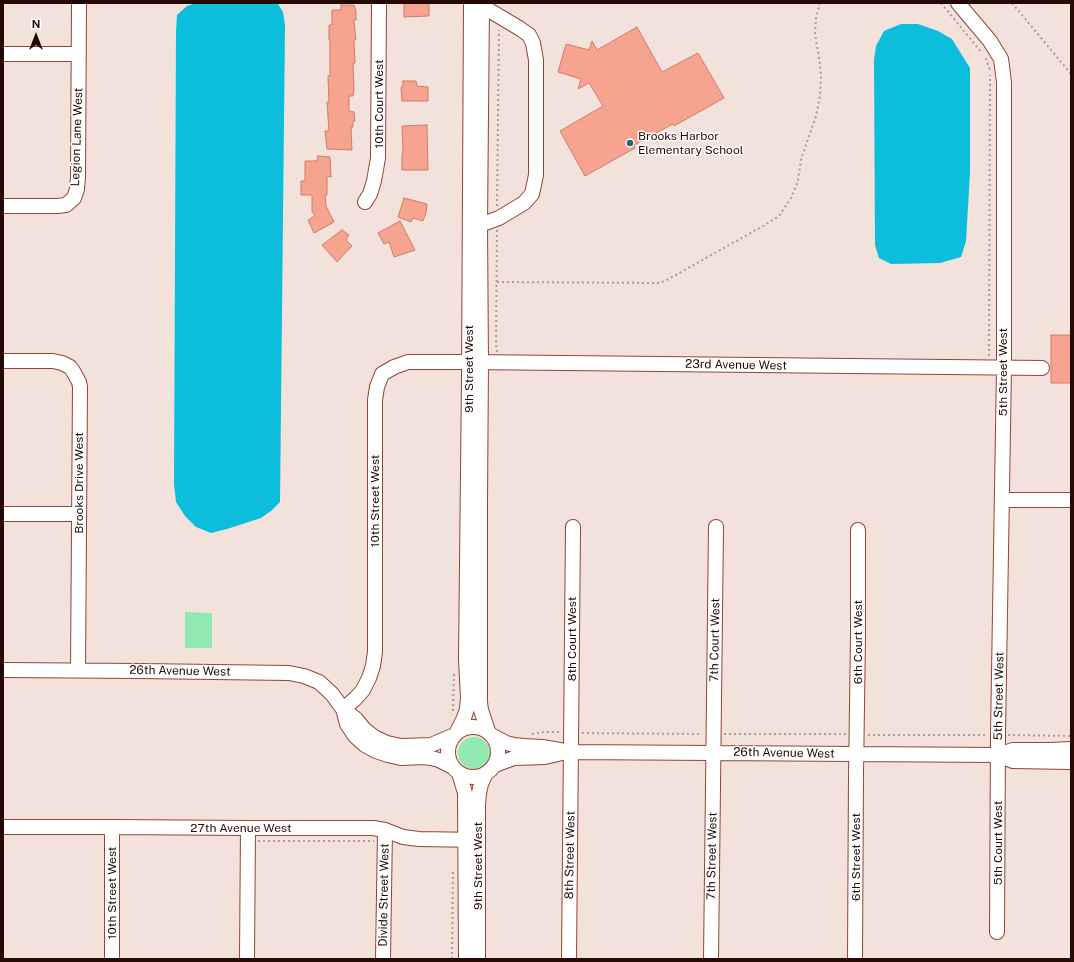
<!DOCTYPE html>
<html>
<head>
<meta charset="utf-8">
<style>
  body { margin:0 }
  #map { position:relative; width:1074px; height:962px; overflow:hidden; background:#f3e1dc; font-family:"Public Sans",sans-serif }
  canvas { display:block }
  .frame { position:absolute; inset:0; border:4px solid #270903; pointer-events:none }
  .north { position:absolute; left:16px; top:16px; width:40px; height:40px; -webkit-text-stroke:3px #fff; paint-order:stroke; rotate:0deg; font-size:11px; font-weight:700; line-height:16px; text-align:center; color:#270903 }
  .north::after { content:''; display:block; margin:auto; width:14px; height:18px; background:#270903; clip-path:polygon(50% 0,100% 100%,50% 72%,0 100%) }
</style>
</head>
<body>
<div id="map">
<canvas width="1074" height="962"></canvas>
<div class="frame"></div>
<div class="north">N</div>
</div>
<script>
const context = document.querySelector('canvas').getContext('2d');
context.lineJoin = 'round';
function paint(path, color) {
  context.fillStyle = color;
  context.fill(path, 'evenodd');
}
function shape(rows) {
  const path = new Path2D();
  for (const r of rows) {
    if (r.length === 3) {
      path.moveTo(r[0] + r[2], r[1]);
      path.arc(r[0], r[1], r[2], 0, 2 * Math.PI);
      continue;
    }
    path.moveTo(r[0], r[1]);
    for (let i = 2; i < r.length; i += 2) path.lineTo(r[i], r[i + 1]);
  }
  return path;
}
function stroke(path, color, width, dash) {
  context.strokeStyle = color;
  context.lineWidth = width;
  context.lineCap = dash ? 'butt' : 'round';
  context.setLineDash(dash || []);
  context.stroke(path);
}
function drawText(font, color, halo, rows, align = 'center') {
  context.font = font + ' "Public Sans",sans-serif';
  context.lineWidth = 3;
  context.setLineDash([]);
  context.textBaseline = 'middle';
  context.strokeStyle = halo;
  context.fillStyle = color;
  for (const [text, x, y, turn = 0] of rows) {
    context.save();
    context.translate(x, y);
    context.rotate((+turn || 0) * Math.PI / 180);
    context.textAlign = isNaN(turn) ? turn : align;
    if (halo) context.strokeText(text, 0, 0);
    context.fillText(text, 0, 0);
    context.restore();
  }
}
const green = shape([
  [185,612,212,613,212,648,185,648],
  [474,753,16]
]);
const water = shape([
  [196,3,276,3,278,4,283,12,285,25,280,502,271,511,261,518,227,529,211,533,196,527,185,516,176,502,174,484,176,32,177,15,187,6],
  [901,24,918,24,938,31,952,39,970,68,970,173,966,241,961,257,940,263,891,264,879,258,875,245,874,60,876,46,884,31]
]);
const building = shape([
  [404,3,429,3,429,16,404,17,404,3],
  [341,5,354,5,356,11,356,20,354,20,354,22,356,39,354,40,355,63,353,63,354,90,353,96,349,96,349,111,354,112,355,121,353,121,353,127,351,127,352,150,327,149,325,131,329,131,327,102,329,102,328,76,330,76,330,40,329,40,329,25,332,25,332,10,341,10,341,5],
  [637,27,662,72,698,53,724,98,674,126,673,124,634,145,635,148,585,176,560,131,603,106,589,83,578,89,581,79,558,72,566,44,589,50,592,41,597,50,637,27],
  [403,81,416,81,417,86,428,87,428,101,402,101,401,87,403,86,403,81],
  [427,125,428,170,402,170,402,156,403,151,402,126,427,125],
  [318,156,330,157,331,177,327,176,327,195,325,195,326,206,334,222,314,233,308,220,315,216,312,211,312,195,301,195,301,181,305,181,305,161,317,161,318,156],
  [404,198,427,204,426,213,423,221,413,218,411,222,398,217,404,198],
  [400,221,415,250,394,257,389,242,384,244,378,233,400,221],
  [342,230,349,235,346,240,352,246,337,262,322,245,342,230],
  [1051,335,1071,335,1071,383,1051,383,1051,335]
]);
const path = shape([
  [941,3,982,53],
  [1012,3,1071,74],
  [986,58,990,71],
  [497,206,499,30],
  [497,282,658,283,665,281,763,226,779,216,791,198,798,181,801,159,816,116,820,96,821,78,820,64,815,34,816,18,820,3],
  [497,352,496,344,497,230],
  [989,356,990,75],
  [453,711,454,673],
  [582,733,702,734],
  [532,734,544,732,560,732],
  [724,734,846,734],
  [868,735,988,735],
  [1008,735,1071,736],
  [258,841,374,841],
  [452,959,453,870]
]);
const minor = shape([
  [482,3,480,225,481,362,480,502,480,702,481,710,488,731],
  [958,3,990,41,1001,59,1004,82,1004,368,998,735,997,932],
  [3,54,79,54],
  [365,202,370,194,374,181,378,158,379,3],
  [3,206,57,206,66,205,74,198,77,189,78,177,79,3],
  [480,225,499,218,524,203,532,194,536,175,536,60,533,43,529,35,519,28,482,6],
  [3,361,53,361,62,363,70,367,73,371,79,382,80,387,78,670],
  [1002,500,1071,500],
  [3,514,79,514],
  [3,670,139,671,289,673,304,676,319,682,332,694,343,709,356,719,364,729,374,737,387,743,401,746,431,745,452,736],
  [343,709,355,699,363,690,369,678,373,666,375,652,375,400,377,387,382,374,394,367,408,362,469,362,1042,368],
  [343,709,347,724,355,736,365,745,376,751,388,755,401,758,424,757,431,758,439,760,453,767],
  [473,752,25],
  [457,732,464,718,467,709,468,698,466,659,469,378,471,3],
  [493,736,506,743,514,745,524,746,542,747,571,752,998,755,1013,750,1050,750,1071,749],
  [998,755,1013,761,1071,762],
  [495,765,514,758,545,757,562,753],
  [459,773,465,793,466,959],
  [3,827,112,827,248,828,373,828,385,830,403,837,419,839,478,840],
  [112,959,112,827],
  [247,959,248,828],
  [383,959,385,830],
  [478,959,478,804,479,793,481,784,486,773],
  [569,959,573,527],
  [711,959,716,527],
  [855,959,856,774,858,637,858,530]
]);
const markers = [
  [630,143,4,"#216877"]
];
const streetNames = [
  ["10th Court West",379,104,-90],
  ["Legion Lane West",77,137,-88],
  ["23rd Avenue West",736,365,1],
  ["9th Street West",469,369,-90],
  ["5th Street West",1003,372,-90],
  ["Brooks Drive West",79,483,-90],
  ["10th Street West",375,501,-90],
  ["8th Court West",572,639,-90],
  ["7th Court West",715,640,-89],
  ["6th Court West",858,642,-90],
  ["26th Avenue West",180,671,1],
  ["5th Street West",999,696,-89],
  ["26th Avenue West",784,753,1],
  ["27th Avenue West",241,828],
  ["5th Court West",998,843,-90],
  ["8th Street West",570,855,-89],
  ["7th Street West",712,856,-89],
  ["6th Street West",856,857,-90],
  ["9th Street West",478,866,-90],
  ["10th Street West",112,893,-90],
  ["Divide Street West",384,895,-89]
];
const poiNames = [
  ["Brooks Harbor",638,136],
  ["Elementary School",638,150]
];
paint(green, '#92e8b1');
paint(water, '#0cbddc');
paint(building, '#f6a48f');
stroke(building, '#ce7c68', 1);
stroke(minor, '#914633', 16);
stroke(path, '#b09a95', 2, [2, 3]);
stroke(minor, '#fff', 14);
for (const [x, y, r, color] of markers) {
  const dot = new Path2D();
  dot.arc(x, y, r, 0, 2 * Math.PI);
  context.fillStyle = color;
  context.fill(dot);
  stroke(dot, '#fff', 1.5);
}
drawText('12px', '#270903', '#fff', streetNames);
drawText('12px', '#270903', '#fff', poiNames, 'left');
</script>
</body>
</html>
